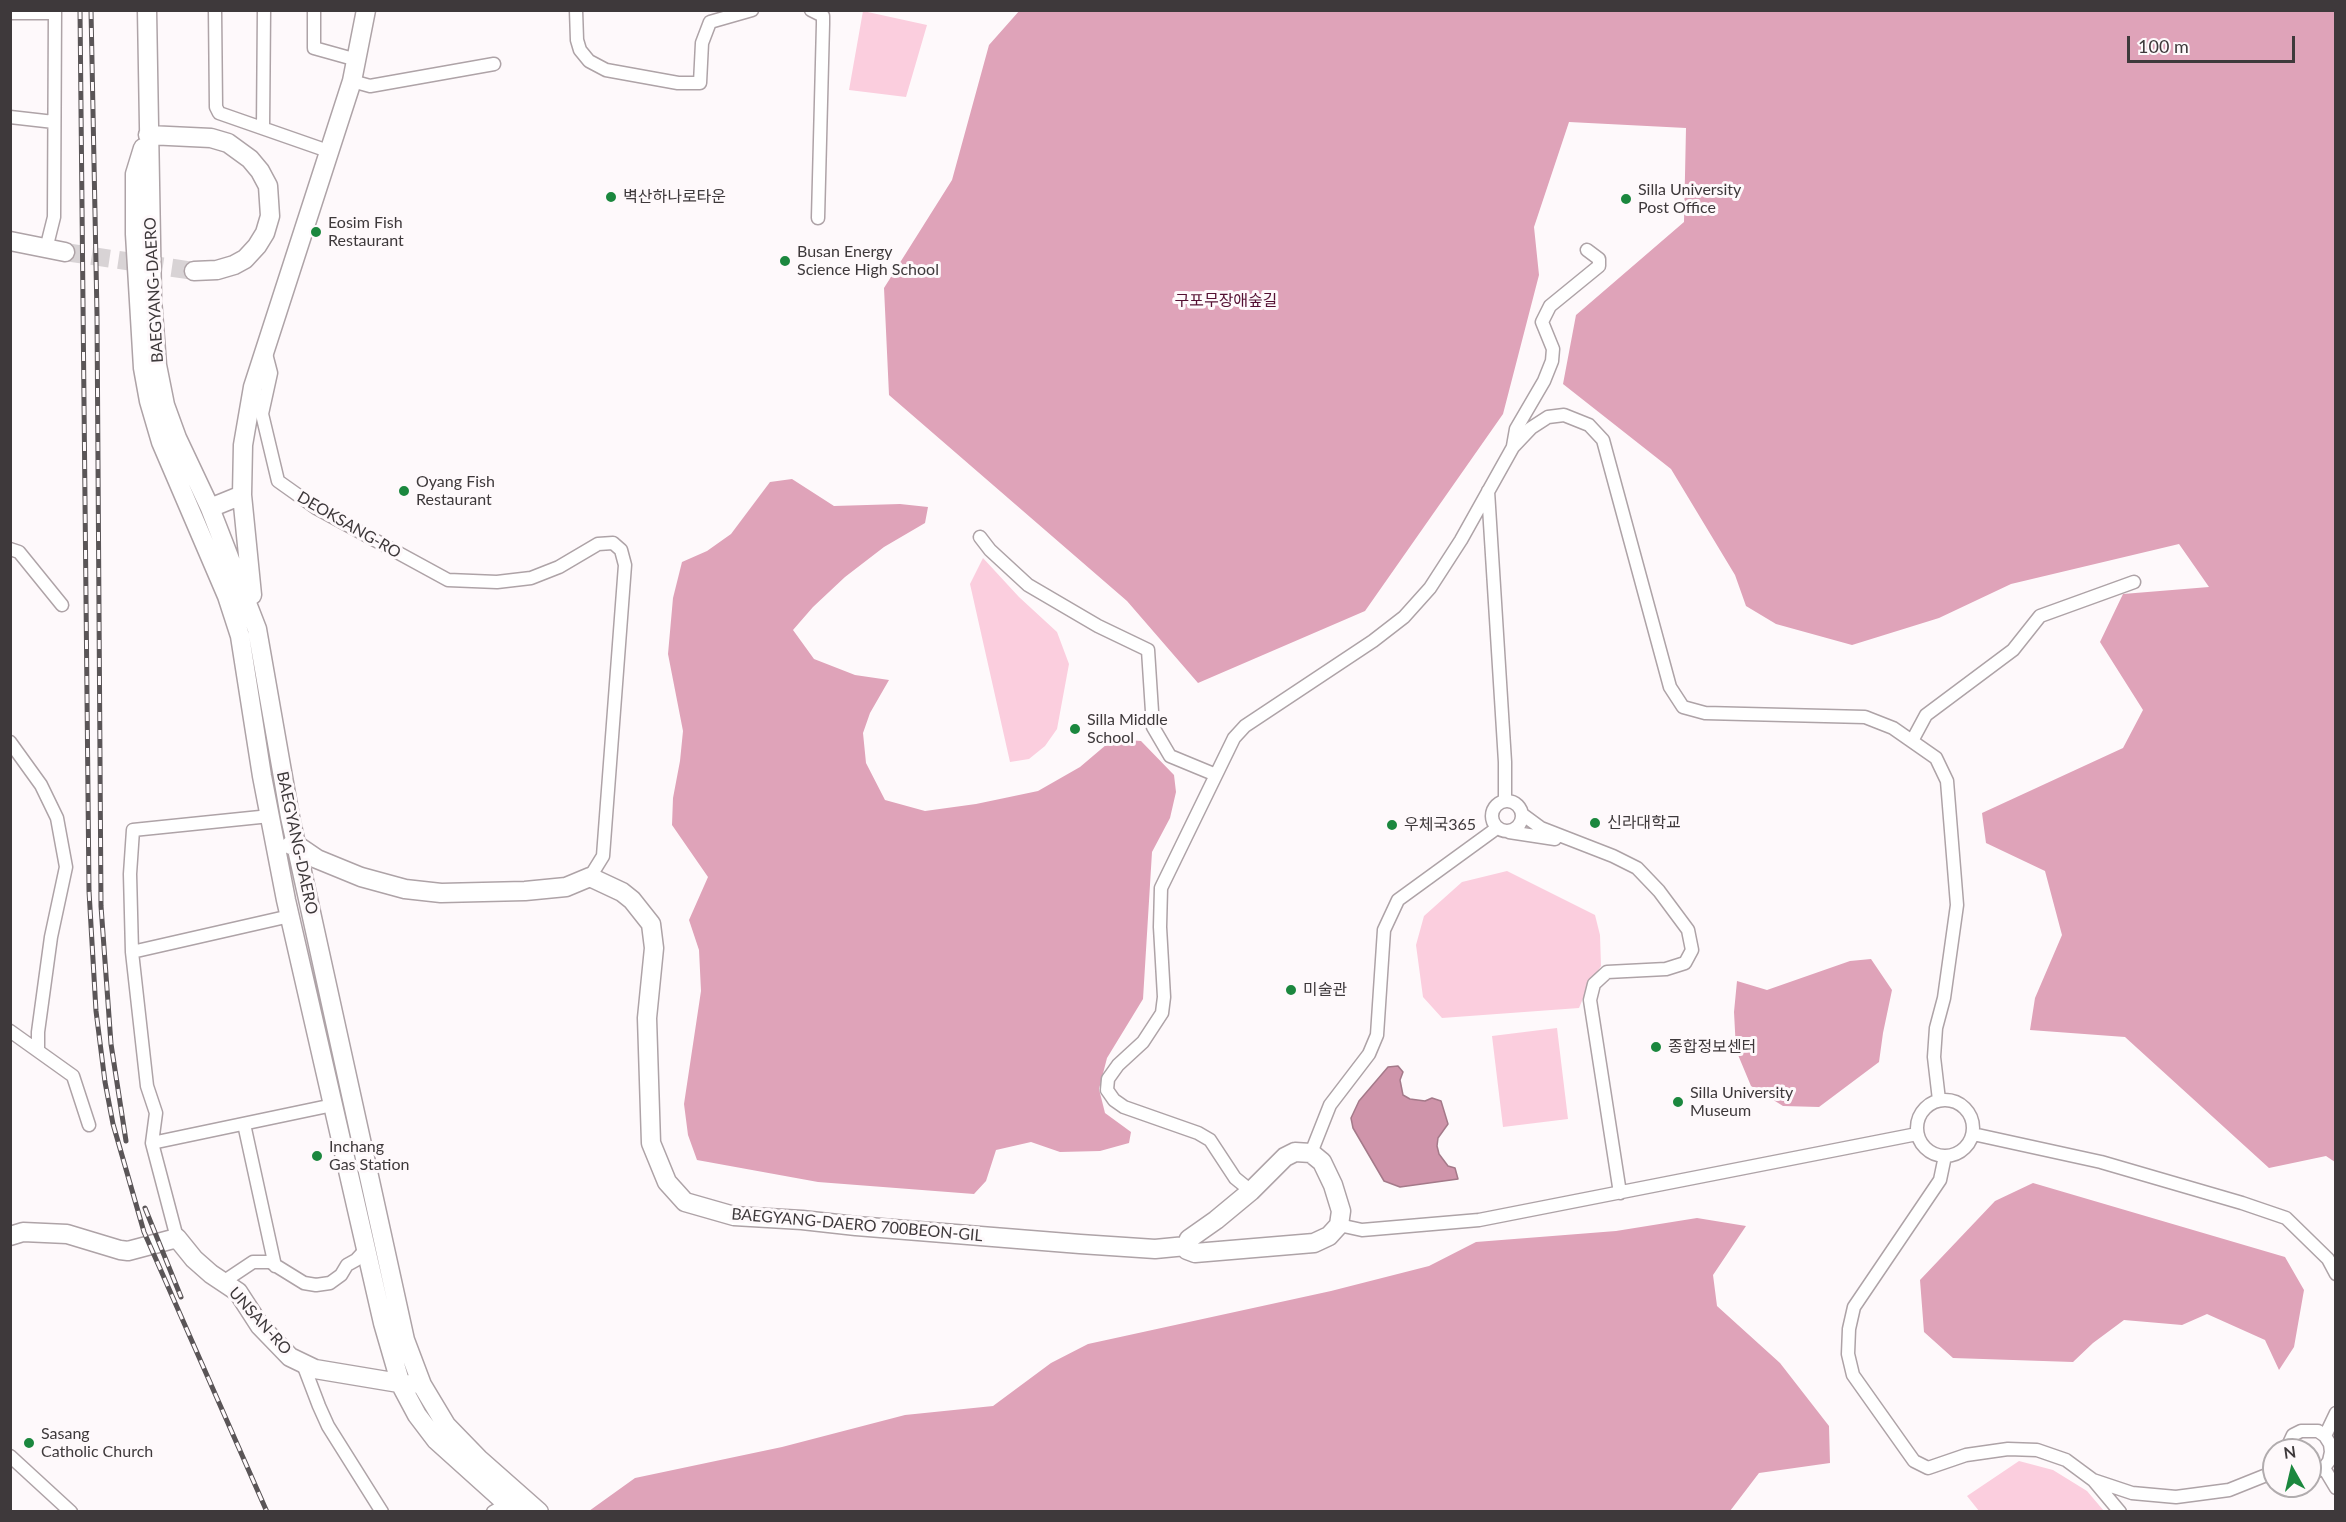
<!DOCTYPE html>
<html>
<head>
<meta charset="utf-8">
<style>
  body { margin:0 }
  #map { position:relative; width:2346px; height:1522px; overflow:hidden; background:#fef9fb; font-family:Lato,sans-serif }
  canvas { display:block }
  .frame { position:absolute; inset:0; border:12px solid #3e393b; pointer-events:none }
  .north { position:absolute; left:2262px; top:1438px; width:60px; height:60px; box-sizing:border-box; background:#fef9fb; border:2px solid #b1acae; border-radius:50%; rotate:352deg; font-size:16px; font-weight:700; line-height:24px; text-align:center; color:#3e393b }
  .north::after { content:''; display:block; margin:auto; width:21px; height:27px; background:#1b873e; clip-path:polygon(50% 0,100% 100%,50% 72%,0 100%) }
  .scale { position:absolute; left:2127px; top:36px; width:168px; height:27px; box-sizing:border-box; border:3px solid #3e393b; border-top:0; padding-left:8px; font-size:18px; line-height:21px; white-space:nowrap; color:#3e393b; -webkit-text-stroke:4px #fef9fb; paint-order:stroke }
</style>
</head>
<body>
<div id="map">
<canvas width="2346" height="1522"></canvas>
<div class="frame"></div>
<div class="north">N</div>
<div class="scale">100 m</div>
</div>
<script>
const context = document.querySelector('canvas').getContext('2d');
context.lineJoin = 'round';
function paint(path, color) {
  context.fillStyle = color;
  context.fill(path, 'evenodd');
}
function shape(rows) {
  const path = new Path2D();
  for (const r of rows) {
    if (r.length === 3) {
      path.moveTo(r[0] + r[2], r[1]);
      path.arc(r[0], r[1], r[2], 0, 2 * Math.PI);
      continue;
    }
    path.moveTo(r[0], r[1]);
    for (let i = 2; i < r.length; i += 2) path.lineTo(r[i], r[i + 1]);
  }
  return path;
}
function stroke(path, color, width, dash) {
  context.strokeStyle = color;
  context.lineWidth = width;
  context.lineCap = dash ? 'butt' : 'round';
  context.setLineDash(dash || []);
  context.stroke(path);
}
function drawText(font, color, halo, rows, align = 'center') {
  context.font = font + ' Lato,"Noto Sans KR",sans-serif';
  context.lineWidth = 6;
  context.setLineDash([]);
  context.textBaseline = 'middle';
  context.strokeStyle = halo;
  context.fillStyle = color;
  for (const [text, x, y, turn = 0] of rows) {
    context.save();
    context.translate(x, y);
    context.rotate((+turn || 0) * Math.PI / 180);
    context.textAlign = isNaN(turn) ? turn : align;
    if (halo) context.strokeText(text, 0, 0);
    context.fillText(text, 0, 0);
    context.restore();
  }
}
const green = shape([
  [863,11,927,25,906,97,849,90],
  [983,558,1019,597,1057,632,1069,664,1057,729,1045,746,1029,759,1010,762,970,584],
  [1507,871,1595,915,1600,935,1601,966,1589,984,1579,1008,1442,1018,1423,997,1416,945,1424,916,1462,882],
  [1557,1028,1568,1119,1503,1127,1492,1036],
  [2019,1461,2053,1470,2087,1491,2104,1511,1979,1511,1967,1496]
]);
const forest = shape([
  [1020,10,2335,11,2335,1162,2326,1156,2269,1168,2125,1037,2030,1030,2035,998,2062,935,2045,871,1986,843,1982,813,2123,748,2143,710,2100,642,2123,594,2209,587,2179,544,2011,584,1939,618,1852,645,1776,624,1746,606,1735,575,1671,469,1563,384,1576,315,1684,222,1686,128,1569,122,1534,227,1539,275,1503,414,1365,611,1198,683,1127,601,889,395,884,288,952,180,989,45],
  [792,479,834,506,900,504,928,507,925,523,884,547,845,577,813,607,793,630,814,659,855,675,889,680,870,713,863,733,866,763,885,800,925,811,976,804,1038,791,1080,767,1113,739,1141,741,1174,775,1176,792,1170,818,1152,852,1143,999,1107,1058,1099,1089,1105,1113,1131,1132,1129,1143,1100,1151,1060,1152,1031,1142,996,1150,986,1181,974,1194,818,1182,697,1160,688,1135,684,1104,701,991,699,950,689,920,708,877,672,825,673,798,680,761,683,731,668,654,673,598,682,562,707,551,731,534,770,482],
  [1871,959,1892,990,1883,1033,1879,1062,1819,1107,1783,1106,1751,1086,1736,1050,1734,1012,1737,981,1767,990,1850,961],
  [2033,1183,2285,1257,2304,1290,2294,1347,2279,1370,2265,1340,2207,1314,2182,1325,2124,1320,2093,1343,2073,1362,1953,1358,1924,1332,1920,1280,1995,1201],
  [1697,1218,1746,1226,1713,1275,1717,1306,1780,1363,1829,1426,1830,1463,1759,1473,1730,1511,589,1511,635,1478,782,1447,905,1415,993,1406,1051,1363,1088,1344,1331,1291,1429,1266,1476,1242,1616,1231]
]);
const water = shape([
  [1398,1066,1403,1072,1400,1080,1403,1095,1410,1099,1425,1101,1432,1098,1441,1101,1448,1124,1438,1138,1437,1146,1439,1154,1448,1166,1455,1168,1458,1179,1400,1187,1384,1181,1353,1128,1351,1118,1359,1101,1388,1067,1398,1066]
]);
const secondaryTunnel = shape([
  [65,252,194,271]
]);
const street = shape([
  [215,10,216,107,219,113,328,151],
  [314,10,314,48,357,60],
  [576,10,577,40,580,50,589,61,606,70,678,83,700,83,702,43,710,22,752,10],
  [811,10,823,16,823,24,818,218],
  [10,13,55,13],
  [352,81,370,86,494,64],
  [10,117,54,122],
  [263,128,264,10],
  [46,249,54,217,55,10],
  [265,350,271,373,262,414,278,481,316,508,448,580,497,582,531,578,559,567,598,544,613,543,621,550,625,565,603,856,590,877],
  [1513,446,1516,429,1544,381,1552,361,1553,349,1542,322,1550,306,1599,266,1599,259,1587,250],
  [1488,491,1505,762,1505,801],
  [980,537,990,550,1028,585,1098,626,1148,650,1153,727,1170,756,1216,775],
  [10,549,19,552,62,605],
  [1912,741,1926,715,2013,650,2040,616,2134,582],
  [10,742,41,785,57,818,66,867,51,937,38,1032,38,1049],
  [1507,816,15],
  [1522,814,1541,828,1613,856,1637,868,1659,891,1688,930,1692,950,1685,963,1666,969,1607,972,1594,984,1590,1000,1620,1193],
  [1509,832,1555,839],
  [132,952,290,916],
  [10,1031,73,1076,89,1125],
  [1945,1128,28],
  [244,1124,275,1266],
  [1973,1134,2101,1162,2242,1203,2286,1218,2328,1259,2336,1274],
  [152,1143,333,1105],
  [1311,1153,1330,1105,1369,1054,1377,1035,1384,930,1398,900,1497,828],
  [1945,1156,1940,1180,1854,1307,1849,1329,1848,1354,1853,1375,1914,1461,1928,1468,1966,1455,2008,1449,2037,1450,2066,1460,2093,1480,2132,1493,2176,1497,2229,1490,2274,1472],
  [1251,1191,1235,1178,1210,1140,1198,1133,1124,1107,1114,1100,1107,1090,1108,1079,1118,1065,1143,1042,1162,1013,1164,997,1160,927,1161,888,1234,738,1245,726,1373,641,1404,617,1430,588,1461,540,1513,447,1531,428,1548,417,1564,415,1589,425,1603,440,1670,687,1683,707,1705,713,1865,717,1893,728,1936,758,1947,781,1957,905,1944,998,1936,1028,1934,1057,1939,1100],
  [1339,1225,1362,1230,1479,1220,1917,1134],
  [177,1238,152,1143,156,1113,147,1086,132,952,130,874,133,830,270,816],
  [223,1282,253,1262,270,1262,304,1283,316,1285,330,1283,341,1275,347,1265,356,1260,366,1249],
  [303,1364,319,1406,328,1426,382,1512],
  [2325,1436,2336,1413],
  [2286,1450,2293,1435,2301,1431,2318,1431,2325,1436,2330,1444,2331,1452,2329,1461,2324,1468,2310,1474],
  [10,1456,71,1512],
  [2324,1468,2336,1488],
  [2094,1481,2120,1512],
  [493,1512,507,1504]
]);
const secondary = shape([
  [147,10,152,299,157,365,165,405,177,438,210,508,257,629,290,817,405,1340,422,1385,446,1425,479,1459,539,1512],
  [148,135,211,138,228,143,250,159,260,171,268,186,270,216,265,233,257,246,245,259,234,265,217,270,194,271],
  [143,148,135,174,135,234,143,368,149,401,161,442,227,596,240,636,262,776,286,900,383,1323,401,1385,417,1415,436,1440,516,1512],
  [10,241,65,252],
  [242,495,252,595],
  [210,508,242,495,243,445,253,387,352,81,366,10],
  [291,845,295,844,317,859,361,877,405,889,441,893,525,891,566,887,590,877,622,892,632,900,651,924,654,948,647,1018,651,1143,667,1182,685,1202,734,1216,802,1220,856,1226,1080,1244,1155,1249,1186,1246],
  [1295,1152,1311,1153,1322,1162,1333,1185,1341,1211,1339,1225,1329,1236,1314,1243,1195,1253,1187,1250,1186,1246,1189,1239,1216,1220,1251,1191,1285,1157,1295,1152],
  [10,1236,23,1232,67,1234,120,1250,128,1251,177,1238,194,1259,211,1274,238,1292,260,1326,290,1357,315,1369,411,1385]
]);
const rail = shape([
  [80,10,89,891,96,1011,105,1082,113,1124,144,1232,267,1512],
  [91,10,97,315,101,906,111,1044,126,1141],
  [145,1208,181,1297]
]);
const markers = [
  [611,197,6,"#1b873e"],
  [1626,199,6,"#1b873e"],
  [316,232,6,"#1b873e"],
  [785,261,6,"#1b873e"],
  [404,491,6,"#1b873e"],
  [1075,729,6,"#1b873e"],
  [1595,823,6,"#1b873e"],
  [1392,825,6,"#1b873e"],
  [1291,990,6,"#1b873e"],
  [1656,1047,6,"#1b873e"],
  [1678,1102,6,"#1b873e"],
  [317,1156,6,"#1b873e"],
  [29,1443,6,"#1b873e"]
];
const poiNames = [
  ["Silla University",1638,190],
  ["Post Office",1638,208],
  ["벽산하나로타운",623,197],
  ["Eosim Fish",328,223],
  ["Restaurant",328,241],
  ["Busan Energy",797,252],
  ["Science High School",797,270],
  ["Oyang Fish",416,482],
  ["Restaurant",416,500],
  ["Silla Middle",1087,720],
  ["School",1087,738],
  ["신라대학교",1607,823],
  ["우체국365",1404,825],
  ["미술관",1303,990],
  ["종합정보센터",1668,1047],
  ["Silla University",1690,1093],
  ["Museum",1690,1111],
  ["Inchang",329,1147],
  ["Gas Station",329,1165],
  ["Sasang",41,1434],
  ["Catholic Church",41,1452]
];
const streetNames = [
  ["BAEGYANG-DAERO",154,290,-93],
  ["DEOKSANG-RO",349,525,30],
  ["BAEGYANG-DAERO",297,843,78],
  ["BAEGYANG-DAERO 700BEON-GIL",857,1225,5],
  ["UNSAN-RO",260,1321,48]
];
const parkNames = [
  ["구포무장애숲길",1226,301]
];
paint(green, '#fbcede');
paint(forest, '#dfa3b9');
paint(water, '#cf94aa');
stroke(water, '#a47989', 1.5);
stroke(secondaryTunnel, '#d8d3d5', 18, [18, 9]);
stroke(street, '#aea3a7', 15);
stroke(secondary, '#aea3a7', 21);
stroke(street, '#fff', 12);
stroke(secondary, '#fff', 18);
stroke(rail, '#5a5557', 5);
stroke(rail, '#fef9fb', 3, [9]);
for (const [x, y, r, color] of markers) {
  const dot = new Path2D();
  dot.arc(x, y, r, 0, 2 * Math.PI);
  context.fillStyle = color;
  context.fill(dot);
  stroke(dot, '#fef9fb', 2);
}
drawText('16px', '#3e393b', '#fef9fb', poiNames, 'left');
drawText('16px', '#3e393b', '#fef9fb', streetNames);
drawText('16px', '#540f32', '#fef9fb', parkNames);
</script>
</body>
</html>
